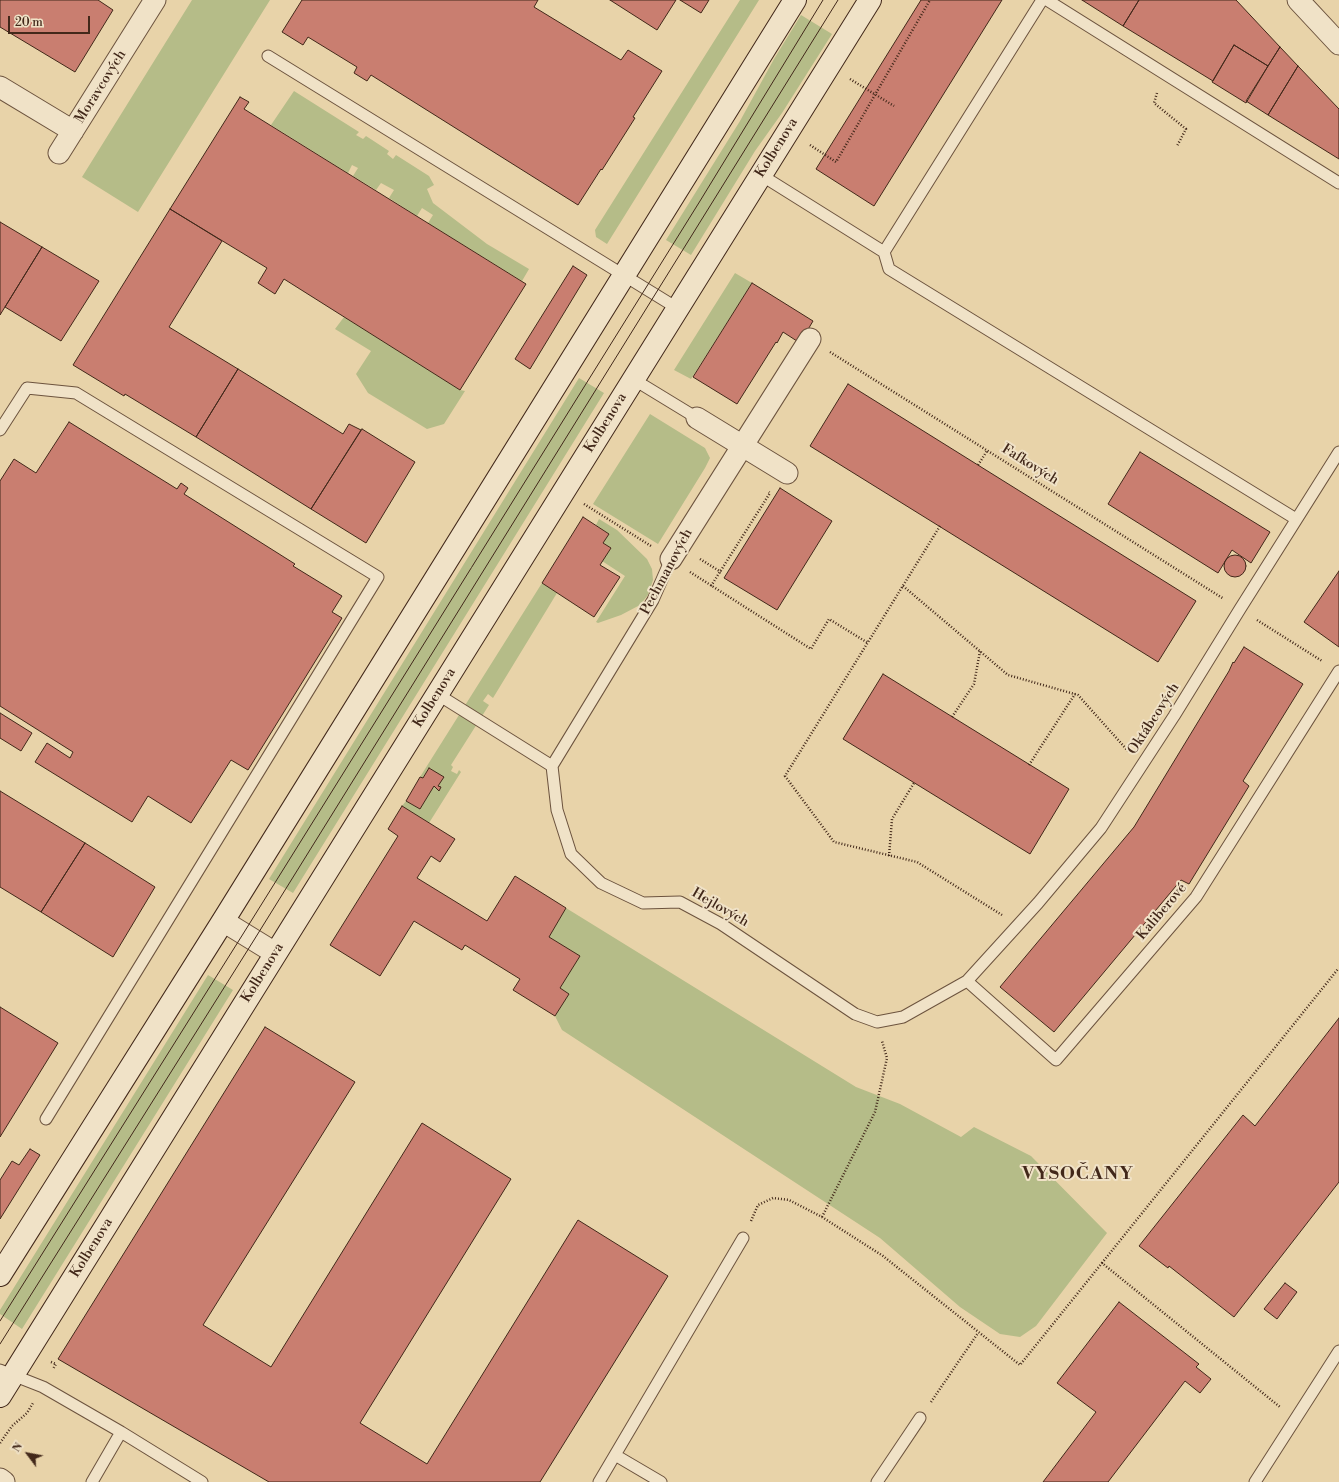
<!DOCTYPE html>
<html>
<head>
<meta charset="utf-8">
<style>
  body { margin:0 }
  #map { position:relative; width:1339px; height:1482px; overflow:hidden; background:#e8d3a9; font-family:"Libre Bodoni",serif }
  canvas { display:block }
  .north { position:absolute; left:8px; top:1434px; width:40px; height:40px; -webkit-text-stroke:3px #f0e2c7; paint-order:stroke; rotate:302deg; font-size:11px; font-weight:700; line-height:16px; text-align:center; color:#42281a }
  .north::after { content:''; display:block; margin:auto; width:14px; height:18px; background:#42281a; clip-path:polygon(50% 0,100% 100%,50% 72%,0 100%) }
  .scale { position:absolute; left:8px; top:16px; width:82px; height:18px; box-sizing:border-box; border:2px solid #42281a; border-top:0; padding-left:5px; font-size:12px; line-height:14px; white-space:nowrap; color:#42281a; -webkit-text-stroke:3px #f0e2c7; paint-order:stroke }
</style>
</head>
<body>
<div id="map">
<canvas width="1339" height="1482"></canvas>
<div class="north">N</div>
<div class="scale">20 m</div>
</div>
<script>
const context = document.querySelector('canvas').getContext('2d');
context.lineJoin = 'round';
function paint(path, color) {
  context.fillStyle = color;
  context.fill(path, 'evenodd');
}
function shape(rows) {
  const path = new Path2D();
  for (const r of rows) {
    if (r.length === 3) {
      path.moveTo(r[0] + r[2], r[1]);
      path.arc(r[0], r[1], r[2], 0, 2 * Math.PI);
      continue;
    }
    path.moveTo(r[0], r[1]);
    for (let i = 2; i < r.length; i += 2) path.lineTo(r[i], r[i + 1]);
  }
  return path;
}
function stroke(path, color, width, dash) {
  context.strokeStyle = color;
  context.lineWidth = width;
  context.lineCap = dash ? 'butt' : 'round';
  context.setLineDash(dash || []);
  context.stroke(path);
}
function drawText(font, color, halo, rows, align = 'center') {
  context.font = font + ' "Libre Bodoni",serif';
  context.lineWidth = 4;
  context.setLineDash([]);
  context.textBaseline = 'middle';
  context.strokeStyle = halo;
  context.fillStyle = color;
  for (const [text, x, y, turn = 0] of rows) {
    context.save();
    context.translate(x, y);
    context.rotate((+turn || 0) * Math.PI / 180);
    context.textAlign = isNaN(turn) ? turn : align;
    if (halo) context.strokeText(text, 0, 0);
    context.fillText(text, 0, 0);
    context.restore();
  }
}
const green = shape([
  [192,0,270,0,138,212,82,177],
  [740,0,759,0,607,244,596,237,595,230],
  [801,15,832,34,782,113,755,151,691,255,666,240,740,121,774,59],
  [294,91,359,132,356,135,363,139,366,136,389,151,387,154,393,159,396,155,429,176,434,185,427,189,433,203,487,244,529,269,522,281,428,223,433,215,422,208,417,216,389,198,394,190,381,183,376,190,353,176,358,168,352,165,348,173,271,125],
  [735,273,752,283,691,379,674,370],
  [344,317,460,390,465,391,444,424,427,429,368,393,356,374,371,351,335,329],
  [579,378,604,393,293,893,269,879],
  [650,414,705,448,710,458,705,468,658,544,593,504],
  [599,519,617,530,647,559,652,569,653,580,648,595,640,605,621,615,598,623,596,622,625,576,602,561,611,548,603,543,609,534,596,525],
  [542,583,557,593,493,698,488,694,483,701,489,705,451,765,453,767,451,771,457,774,459,770,461,772,429,823,402,806,406,801,420,809,434,786,439,790,441,787,438,786,443,777,429,768,423,778,420,777],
  [566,908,856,1087,900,1104,961,1137,974,1127,1031,1156,1107,1233,1036,1326,1020,1337,1000,1334,960,1307,880,1238,562,1030,555,1016,569,994,560,988,580,956,549,937],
  [208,975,233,990,22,1329,0,1314,0,1310]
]);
const building = shape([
  [0,0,98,0,113,10,75,72,0,27,0,0],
  [302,0,538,0,534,7,621,60,628,50,662,71,633,117,635,118,602,170,601,169,578,205,371,75,367,81,354,73,357,67,308,37,303,45,282,32,302,0],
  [610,0,676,0,657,30,610,0],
  [680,0,709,0,701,13,680,0],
  [921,0,1002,0,874,206,816,169,921,0],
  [1082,0,1139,0,1123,26,1082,0],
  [1139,0,1236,0,1280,47,1268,66,1234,45,1213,81,1123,26,1139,0],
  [1234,45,1268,66,1246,103,1212,82,1234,45],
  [1280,47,1298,66,1268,115,1246,101,1280,47],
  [1298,66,1339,109,1339,159,1268,115,1298,66],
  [240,97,249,102,244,109,526,284,460,390,284,279,275,294,258,283,267,268,170,209,240,97],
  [170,209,222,241,169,327,238,369,196,437,125,394,124,396,73,365,170,209],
  [0,222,42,247,0,315,0,222],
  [42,247,99,281,61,341,5,307,42,247],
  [573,266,587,275,530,369,515,359,573,266],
  [752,283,813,321,800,343,783,332,777,343,776,342,737,404,693,377,752,283],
  [238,369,343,434,349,424,361,430,311,509,196,437,238,369],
  [848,384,1196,601,1158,662,810,446,848,384],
  [69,422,177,489,181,483,188,488,184,494,295,564,293,566,342,596,332,612,342,618,248,770,231,760,191,823,148,796,132,822,35,762,47,743,70,758,73,752,0,706,0,481,14,459,36,473,69,422],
  [362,429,415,462,366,543,311,509,362,429],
  [1140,452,1270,532,1251,563,1232,550,1218,573,1108,504,1140,452],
  [780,488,832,521,777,610,724,578,780,488],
  [583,517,609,534,603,543,611,548,600,565,620,577,594,617,542,583,583,517],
  [1235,566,11],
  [1339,571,1339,647,1304,622,1339,571],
  [1244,647,1303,684,1243,781,1249,786,1189,884,1181,880,1054,1032,1000,987,1134,827,1229,671,1233,662,1234,663,1244,647],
  [883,674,1069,789,1030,854,843,739,883,674],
  [0,713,32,733,21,751,0,738,0,713],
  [429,768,444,777,438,786,441,787,439,791,434,786,420,809,406,801,420,777,423,778,429,768],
  [0,791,85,843,41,912,0,887,0,791],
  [402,806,455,839,440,862,431,856,417,878,487,921,515,876,566,908,549,937,580,956,560,988,569,994,555,1016,513,990,520,979,465,945,462,950,414,921,380,976,330,945,398,836,388,829,402,806],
  [85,843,155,887,113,957,41,912,85,843],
  [0,1007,58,1043,0,1137,0,1007],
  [1339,1018,1339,1182,1234,1317,1169,1266,1168,1268,1139,1246,1243,1115,1255,1126,1339,1018],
  [265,1027,355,1082,203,1325,271,1367,422,1123,511,1179,360,1423,427,1464,578,1220,668,1276,540,1482,269,1482,58,1359,265,1027],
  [30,1149,40,1155,0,1219,0,1180,12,1161,19,1165,30,1149],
  [1285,1283,1297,1292,1277,1319,1264,1309,1285,1283],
  [1119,1302,1199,1364,1196,1367,1211,1379,1200,1393,1185,1381,1108,1482,1043,1482,1096,1412,1057,1383,1119,1302]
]);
const path = shape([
  [850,79,894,106],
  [1157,93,1154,103,1186,129,1177,146],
  [810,145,836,162,930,0],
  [830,352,1224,599],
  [978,465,987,451],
  [584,504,651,546],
  [940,526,785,776,834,842,917,862,1002,915],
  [700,559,721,572],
  [690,572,811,649,829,619,868,643],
  [711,586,770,493,769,492],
  [903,586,1008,675,1078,695,1128,751],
  [1257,620,1322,661],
  [952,717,974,684,980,651],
  [1029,765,1075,694],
  [889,856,892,819,914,783],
  [822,1217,875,1112,887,1058,882,1041],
  [751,1221,758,1205,773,1198,789,1200,822,1217,883,1256,1020,1365,1102,1263,1280,1407],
  [1102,1263,1338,969],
  [51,1362,56,1364,53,1369],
  [931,1402,978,1333],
  [0,1443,12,1426,27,1413,33,1403]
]);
const service = shape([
  [1047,0,1339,183],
  [268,56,677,308],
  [761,175,884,252,1042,0],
  [884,252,889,269,1296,519],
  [633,379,697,418],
  [0,430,27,388,76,393,378,577,46,1119],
  [437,694,552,766,557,810,571,854,601,883,643,903,680,902,721,924,855,1014,877,1022,903,1017,967,981,1038,903,1101,828,1174,716,1240,609,1339,452],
  [552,766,653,600,671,559],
  [967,981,1056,1060,1196,897,1339,671],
  [0,1370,43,1387,121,1432,202,1482],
  [615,1455,661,1482],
  [92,1482,121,1432],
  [599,1482,743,1238],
  [877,1482,920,1418],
  [1255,1482,1339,1351]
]);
const minor = shape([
  [1298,0,1339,44],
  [0,87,73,131],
  [59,153,155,0],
  [697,418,787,473],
  [671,559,810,339],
  [223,921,275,953],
  [0,1479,4,1482]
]);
const secondary = shape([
  [0,1275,223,921,795,0],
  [0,1396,870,0]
]);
const tram = shape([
  [0,1321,243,934,700,201,823,0],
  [0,1344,254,940,838,0]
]);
const streetNames = [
  ["Moravcových",101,87,-58],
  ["Kolbenova",777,148,-58],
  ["Kolbenova",606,423,-58],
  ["Fafkových",1030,465,32],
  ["Pechmanových",667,572,-62],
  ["Kolbenova",435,698,-58],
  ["Oktábcových",1154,719,-57],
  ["Hejlových",720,908,30],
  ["Kaliberové",1162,912,-50],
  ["Kolbenova",263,973,-58],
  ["Kolbenova",92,1248,-58]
];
const districtNames = [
  ["VYSOČANY",1078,1175]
];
paint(green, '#b5bc88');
paint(building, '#c97e70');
stroke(building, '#42281a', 1);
stroke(service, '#6c533e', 13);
stroke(minor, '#6c533e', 23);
stroke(secondary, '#42281a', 24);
stroke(path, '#42281a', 2.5, [1, 2]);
stroke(service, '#f0e2c7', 11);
stroke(minor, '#f0e2c7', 21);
stroke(secondary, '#f0e2c7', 22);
stroke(tram, '#42281a', 1);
drawText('14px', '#42281a', '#f0e2c7', streetNames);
context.letterSpacing = '1px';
drawText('bold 18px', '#42281a', '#f0e2c7', districtNames);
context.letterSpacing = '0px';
</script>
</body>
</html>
